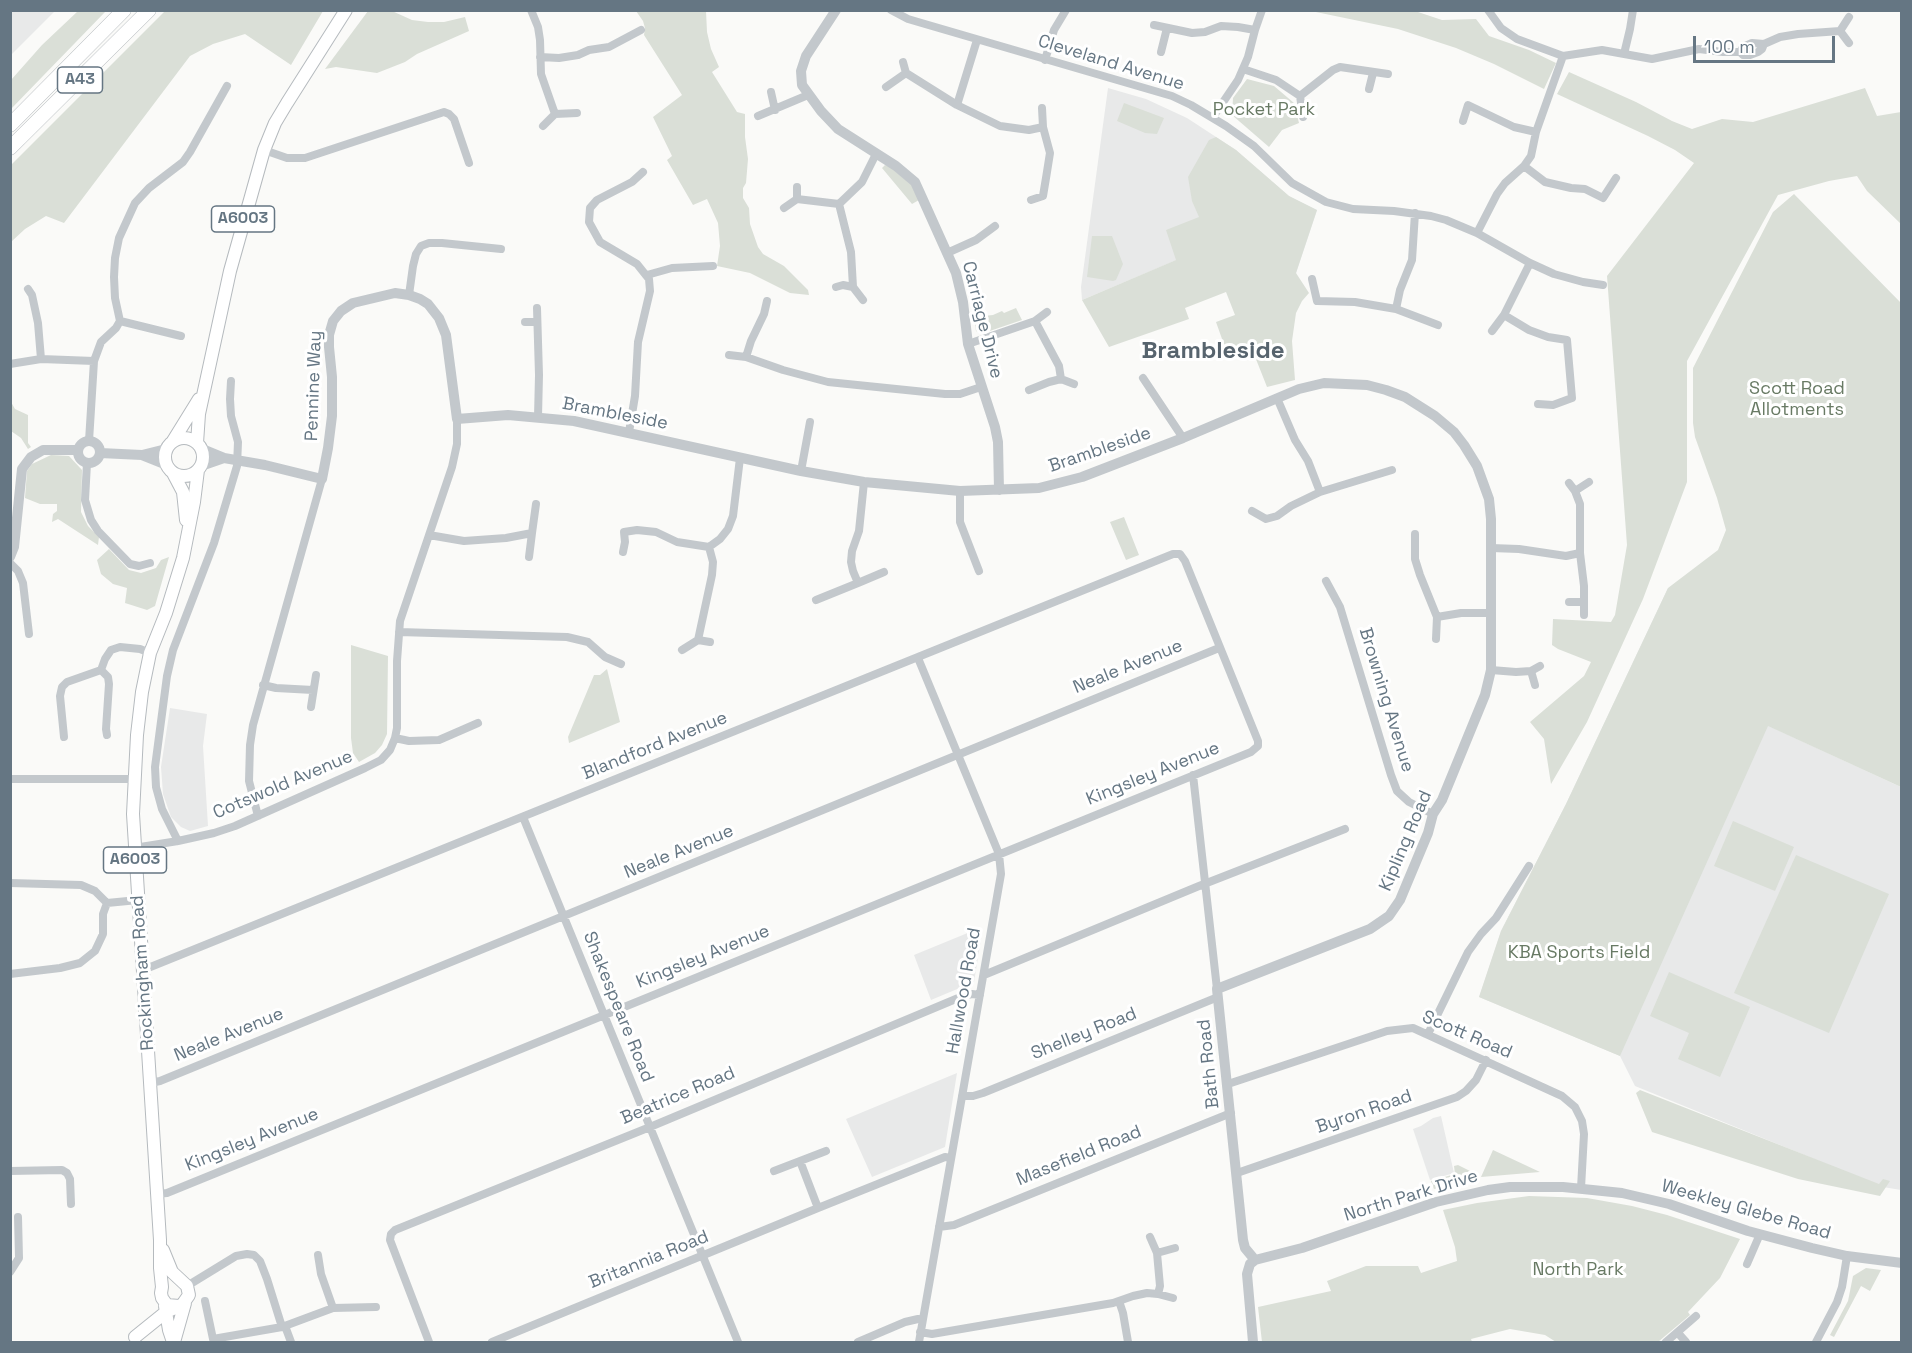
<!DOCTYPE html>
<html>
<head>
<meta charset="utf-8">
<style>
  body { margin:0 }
  #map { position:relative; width:1912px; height:1353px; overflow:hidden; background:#fafaf8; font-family:"Space Grotesk",sans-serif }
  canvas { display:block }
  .frame { position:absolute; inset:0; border:12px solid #657683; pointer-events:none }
  .scale { position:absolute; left:1693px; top:36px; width:142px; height:27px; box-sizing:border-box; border:3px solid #657683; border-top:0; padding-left:8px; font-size:18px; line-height:21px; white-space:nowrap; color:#657683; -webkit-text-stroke:4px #fff; paint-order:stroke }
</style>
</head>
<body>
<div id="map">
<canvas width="1912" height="1353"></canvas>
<div class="frame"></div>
<div class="scale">100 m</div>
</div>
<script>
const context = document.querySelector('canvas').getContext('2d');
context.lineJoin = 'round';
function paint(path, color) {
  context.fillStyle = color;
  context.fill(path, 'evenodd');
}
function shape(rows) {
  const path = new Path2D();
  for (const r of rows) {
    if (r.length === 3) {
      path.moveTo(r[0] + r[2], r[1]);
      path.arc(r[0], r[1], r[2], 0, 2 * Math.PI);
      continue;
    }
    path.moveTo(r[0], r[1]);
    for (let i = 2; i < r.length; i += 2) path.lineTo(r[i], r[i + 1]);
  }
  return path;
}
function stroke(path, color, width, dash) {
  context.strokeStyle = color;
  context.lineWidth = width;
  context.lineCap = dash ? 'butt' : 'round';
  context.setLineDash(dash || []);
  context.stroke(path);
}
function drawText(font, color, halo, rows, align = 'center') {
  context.font = font + ' "Space Grotesk",sans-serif';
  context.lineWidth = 6;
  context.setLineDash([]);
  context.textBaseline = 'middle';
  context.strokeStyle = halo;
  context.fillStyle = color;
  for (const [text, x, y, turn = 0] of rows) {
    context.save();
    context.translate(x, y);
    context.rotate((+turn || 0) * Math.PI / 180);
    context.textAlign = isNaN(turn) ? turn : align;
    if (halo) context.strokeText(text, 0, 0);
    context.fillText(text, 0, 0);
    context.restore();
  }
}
const built = shape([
  [11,10,55,11,11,55,10,11],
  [1108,88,1146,99,1187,118,1236,150,1289,196,1317,210,1296,273,1210,246,1082,300,1081,287],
  [1668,588,1802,652,1769,726,1901,787,1901,1190,1883,1187,1635,1086,1620,1056,1479,997,1501,931,1566,804],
  [170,708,207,714,203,746,208,826,190,831,181,827,171,817,163,794,161,767],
  [970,932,982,933,974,982,931,1000,914,955],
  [957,1073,945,1147,872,1177,846,1119],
  [1441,1116,1454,1173,1430,1180,1413,1129,1421,1126,1433,1118]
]);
const green = shape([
  [78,11,106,11,11,109,11,80,42,45],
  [165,11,323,11,291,65,245,34,213,44,190,56,64,223,46,216,25,229,11,242,11,165],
  [368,11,392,11,412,20,428,22,444,22,465,17,469,31,417,54,405,62,377,73,336,67,325,69],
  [636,11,706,11,707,32,711,49,719,67,712,72,737,112,745,114,745,137,748,159,746,183,743,188,743,198,749,208,750,224,758,247,763,254,784,266,808,290,809,295,790,293,750,273,717,266,720,246,718,223,707,199,693,205,667,160,672,156,653,117,682,95,644,35,645,28,643,21],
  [1415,11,1442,20,1476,19,1489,36,1529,50,1556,63,1544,89,1494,64,1456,48,1398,29,1311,11],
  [1569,72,1636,102,1672,121,1692,129,1722,119,1753,122,1865,88,1877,116,1901,112,1902,225,1867,191,1857,176,1829,181,1778,195,1687,361,1687,482,1643,599,1587,722,1551,784,1544,739,1530,722,1584,676,1591,662,1558,649,1552,645,1553,619,1611,622,1615,615,1627,545,1607,276,1694,163,1675,150,1648,136,1557,94],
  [1247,79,1274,86,1294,103,1299,123,1282,130,1269,147,1232,115,1233,98],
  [1124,103,1164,118,1157,134,1145,133,1117,121],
  [1216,137,1236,150,1289,196,1317,210,1296,273,1309,293,1302,301,1296,313,1292,341,1295,380,1267,387,1250,344,1227,353,1216,322,1235,315,1226,292,1185,308,1189,319,1109,347,1082,300,1176,260,1166,230,1199,217,1192,201,1188,177,1209,140],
  [885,165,889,166,912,185,919,200,912,204,882,168],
  [1794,194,1901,303,1901,787,1768,726,1620,1056,1479,997,1501,931,1566,804,1668,588,1718,550,1726,530,1717,498,1695,437,1693,423,1693,368,1773,212],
  [1092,236,1112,236,1123,264,1116,280,1113,281,1087,277],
  [1016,308,1022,320,981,334,976,331,974,317,993,315,1002,311,1004,313],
  [11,402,15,409,28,415,28,443,31,447,28,449,21,438,11,431],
  [51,455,69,456,82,470,81,512,88,526,99,537,98,545,58,519,52,522,53,514,57,511,57,504,40,504,25,498,27,471,32,464],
  [1124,517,1139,555,1126,560,1110,522],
  [109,549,129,570,141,573,156,568,161,560,169,557,155,606,147,610,125,603,127,588,113,584,101,574,97,560],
  [351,645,388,656,387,734,382,745,375,753,359,762,353,753,351,738],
  [607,669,620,722,569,743,568,737,594,675,600,675],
  [1733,821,1794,847,1775,891,1714,866],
  [1796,855,1889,894,1829,1033,1734,993],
  [1669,972,1750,1007,1720,1077,1678,1059,1689,1033,1650,1016],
  [1640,1090,1879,1184,1883,1179,1890,1181,1880,1196,1798,1179,1652,1132,1636,1093],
  [1493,1150,1540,1172,1481,1177],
  [1458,1165,1478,1175,1476,1178,1434,1189,1431,1181,1455,1174,1454,1166],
  [1529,1196,1587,1198,1632,1206,1667,1215,1740,1239,1720,1278,1688,1312,1690,1315,1658,1342,1556,1342,1545,1335,1510,1329,1471,1339,1472,1342,1262,1342,1258,1307,1331,1291,1327,1281,1366,1266,1418,1266,1421,1273,1457,1261,1455,1247,1443,1210,1477,1203],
  [1866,1268,1881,1270,1870,1291,1861,1286,1834,1337,1830,1335,1848,1301,1853,1276]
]);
const minor = shape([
  [531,10,538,27,540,40,541,74,555,114,577,113],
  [891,10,908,19,925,24,1172,96,1191,105,1226,126,1254,146,1292,183,1326,202,1353,209,1394,211,1431,216,1446,220,1477,233,1530,263,1554,274,1583,282,1603,285],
  [1488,10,1501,28,1517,39,1563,56],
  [1154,25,1192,33,1205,32,1221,26,1238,27,1255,30],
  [1840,31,1849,43],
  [1161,52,1167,28],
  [1740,52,1743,47,1752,43,1764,44,1780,37,1798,34,1840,31,1849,17],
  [1624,54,1630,29,1633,10],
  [540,57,559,58,578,55,589,50,609,47,641,30],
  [1045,60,1054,30,1066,10],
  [903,62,906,73],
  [1243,69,1276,80,1300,96,1333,70,1340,67,1388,74],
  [886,87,906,73,957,105,1000,126,1029,130,1043,127,1050,153,1046,178,1043,196,1031,200],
  [1369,89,1373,73],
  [771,92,775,110],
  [1300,96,1303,117],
  [957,105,977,40],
  [1042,108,1043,127],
  [758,116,808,95],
  [1213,117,1238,80,1248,57,1255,30,1262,10],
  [1463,121,1468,105,1514,127,1536,132],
  [543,126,555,114],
  [264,150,287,158,305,158,444,112,449,114,454,119,469,163],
  [1524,166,1545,182,1571,188,1585,189,1603,198,1616,178],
  [797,199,797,187],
  [839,204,851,252,853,287],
  [839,204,862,182,876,154],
  [784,208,797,199,839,204],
  [1477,233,1497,194,1505,183,1524,166,1531,156,1536,132,1563,56,1602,50,1652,59,1699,49,1723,52,1740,52,1743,55,1750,55,1758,52,1762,49,1764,44],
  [947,253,976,240,995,226],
  [1530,263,1504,315,1529,330,1548,337,1567,340,1572,398,1553,405,1538,404],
  [647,275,672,268,713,266],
  [1312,279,1317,301,1355,302,1396,309,1400,290,1412,260,1415,213],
  [836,287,843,285,853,287,863,300],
  [28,289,32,295,38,323,41,359],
  [409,295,413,266,416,254,421,246,429,243,442,243,501,249],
  [537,308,539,375,538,417],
  [1396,309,1438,325],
  [120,321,181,336],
  [1035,321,1047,312],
  [525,322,537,322],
  [1492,331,1504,315],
  [968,344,1035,321,1059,366,1061,379,1074,384],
  [729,355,746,357,783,370,828,382,945,394,960,394,981,387],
  [746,357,751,341,764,314,767,301],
  [10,364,41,359,94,361],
  [1143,378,1183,438],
  [1029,390,1049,382,1061,379],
  [1277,398,1295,440,1308,461,1320,492],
  [629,432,635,396,638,342,650,291,649,279,637,264,600,242,589,222,590,208,597,200,632,182,643,172],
  [89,441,94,361,101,342,116,328,120,321,115,298,114,277,115,258,119,238,135,203,149,188,183,162,190,152,227,86],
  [87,463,85,500,91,520,98,531,130,564,139,566,150,563],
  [801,471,810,422],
  [864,482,859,531,852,551,851,562,853,571,858,583,884,572],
  [960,491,960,522,979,571],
  [1575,491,1589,482],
  [1252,511,1266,519,1277,516,1291,506,1320,492,1392,470],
  [1415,534,1415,559,1420,575,1437,617,1461,613,1491,613],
  [429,535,464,541,506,538,532,533,536,504],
  [709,547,720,539,728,529,733,516,740,458],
  [1491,548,1519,549,1566,556,1580,553,1580,504,1575,491,1569,483],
  [623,552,625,542,624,532,637,530,656,532,677,542,709,547,713,562,712,575,698,640],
  [529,557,532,533],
  [10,563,18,571,23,583,29,634],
  [1326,581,1340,607,1391,775,1397,791,1409,802,1433,814],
  [816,600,858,583],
  [1569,602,1584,602,1584,586,1580,553],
  [1584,615,1584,602],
  [399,632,567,637,588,642,605,657,621,664],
  [1436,639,1437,617],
  [682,650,698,640,710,642],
  [918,658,999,854,1001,874,919,1342],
  [1491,670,1516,672,1531,671,1540,666],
  [1531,671,1535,685],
  [263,685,276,688,313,690],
  [311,707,316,675],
  [107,735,106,729,109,684,108,677,101,670,105,659,111,650,120,647,140,649,150,653],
  [64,737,60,696,62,687,67,682,101,670],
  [395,738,409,741,439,740,478,723],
  [1193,775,1217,989],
  [10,779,134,779],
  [258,816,249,781,250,745,253,725,322,479],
  [523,817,738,1342],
  [178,841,162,809,156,787,155,767,167,676,173,650,214,543,237,466,238,442,231,416,230,399,231,381],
  [134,848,178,841,214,833,235,826,365,768,381,760,390,750,395,738,397,728,397,661,400,621,452,467,457,444,457,419],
  [10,883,81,885,95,891,107,903,138,900],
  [143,970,1173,554,1180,554,1185,561,1258,741,1258,746,1251,752,167,1193,157,1194],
  [10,974,60,968,80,963,95,951,103,934,103,914,107,903],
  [984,975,1199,886,1345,829],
  [1428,1034,1468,952,1481,934,1496,918,1529,866],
  [150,1083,160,1081,1219,648],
  [1228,1084,1387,1031,1413,1028,1562,1096,1575,1107,1582,1121,1584,1134,1581,1188],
  [962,1096,973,1096,983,1093,1218,997],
  [800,1161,818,1208],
  [10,1171,62,1170,67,1173,70,1179,71,1204],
  [774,1171,826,1151],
  [1237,1173,1457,1097,1466,1091,1476,1080,1486,1060],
  [939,1227,954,1225,1231,1113],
  [1150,1237,1157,1253,1160,1286,1158,1294],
  [1157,1253,1175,1248],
  [318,1255,321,1274,333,1308],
  [1747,1264,1760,1234],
  [10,1272,19,1258,18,1217],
  [187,1286,236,1256,247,1254,254,1255,260,1261,267,1279,282,1327],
  [205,1301,213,1339,282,1327,333,1308,376,1307],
  [1119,1301,1123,1313,1128,1342],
  [285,1326,291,1342],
  [920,1332,932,1334,1113,1303,1133,1296,1147,1293,1158,1294,1173,1298],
  [1678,1333,1686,1342],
  [429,1342,390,1240,391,1234,395,1230,650,1127,963,996,972,994,980,995],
  [492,1342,818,1208,945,1157,951,1158],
  [858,1342,905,1322,918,1319,922,1320],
  [1666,1342,1696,1316],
  [1816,1342,1837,1302,1842,1287,1847,1256]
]);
const tertiary = shape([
  [836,10,806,56,801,71,802,85,821,111,838,129,896,166,915,182,920,193,956,273,963,302,968,344,995,427,998,442,999,490],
  [89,452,11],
  [202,449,224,458,265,465,322,479,328,448,332,416,332,377,329,347,329,335,333,321,341,311,353,303,395,293,409,295,420,299,428,304,439,318,446,335,457,419,508,415,574,421,801,471,864,482,960,491,1039,488,1082,477,1183,438,1299,389,1324,383,1367,385,1386,390,1405,397,1435,416,1454,432,1464,445,1477,466,1489,499,1491,519,1491,670,1485,695,1442,800,1433,814,1428,833,1400,900,1389,916,1370,929,1217,989,1243,1240,1245,1248,1255,1260],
  [100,453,142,455,167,465],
  [142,455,166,449],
  [201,466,224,458],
  [10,557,14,547,22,469,31,457,43,450,78,450],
  [1253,1342,1247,1274,1250,1264,1255,1260,1302,1248,1436,1202,1488,1190,1510,1187,1563,1187,1622,1193,1669,1204,1748,1231,1812,1248,1847,1256,1902,1263]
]);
const primary = shape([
  [184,457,19],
  [173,441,199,399],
  [197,443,199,414,230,271,264,150,275,123,287,103,346,10],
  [173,473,183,492,186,520],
  [165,1306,169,1330,173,1342],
  [179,1306,167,1305,162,1298,161,1293,162,1287,160,1268,160,1240,133,814,137,735,142,692,150,653,166,613,183,558,194,502,198,470],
  [135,1337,166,1312,182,1305,189,1295,187,1286,172,1272,163,1250],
  [174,1342,185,1303]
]);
const trunk = shape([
  [10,125,124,10],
  [10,148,149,10]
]);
const shields = [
  [80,80,45],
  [243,219,63],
  [135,860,63]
];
const shieldNames = [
  ["A43",80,80],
  ["A6003",243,219],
  ["A6003",135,860]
];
const streetNames = [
  ["Cleveland Avenue",1111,63,17],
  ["Carriage Drive",982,320,76],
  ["Pennine Way",314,386,-88],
  ["Brambleside",615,414,11],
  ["Brambleside",1100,450,-19],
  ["Neale Avenue",1128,667,-22],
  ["Browning Avenue",1386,700,73],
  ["Blandford Avenue",655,746,-22],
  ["Kingsley Avenue",1153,774,-22],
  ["Cotswold Avenue",283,785,-23],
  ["Kipling Road",1406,841,-67],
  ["Neale Avenue",679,852,-22],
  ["Kingsley Avenue",703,957,-22],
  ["Rockingham Road",143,973,-94],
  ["Hallwood Road",964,991,-80],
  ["Shakespeare Road",618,1007,68],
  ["Shelley Road",1084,1034,-22],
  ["Neale Avenue",229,1035,-22],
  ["Scott Road",1467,1035,23],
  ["Bath Road",1209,1064,-96],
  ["Beatrice Road",678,1096,-23],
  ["Byron Road",1364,1112,-19],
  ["Kingsley Avenue",252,1140,-22],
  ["Masefield Road",1079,1156,-22],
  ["North Park Drive",1411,1196,-17],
  ["Weekley Glebe Road",1746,1210,16],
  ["Britannia Road",649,1260,-22]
];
const parkNames = [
  ["Pocket Park",1264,110],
  ["Scott Road",1797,389],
  ["Allotments",1797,410],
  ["KBA Sports Field",1579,953],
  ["North Park",1578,1270]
];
const districtNames = [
  ["Brambleside",1213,351]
];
paint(built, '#e8e9e9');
paint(green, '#dadfd7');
stroke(primary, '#b5babe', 14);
stroke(trunk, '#b4b9bd', 15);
stroke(minor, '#c3c8cc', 8);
stroke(tertiary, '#c3c8cc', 10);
stroke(primary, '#fff', 12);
stroke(trunk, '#fff', 14);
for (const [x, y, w] of shields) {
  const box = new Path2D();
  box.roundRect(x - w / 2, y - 13, w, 26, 4.5);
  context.fillStyle = '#fff';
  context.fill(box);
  stroke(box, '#657683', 1.5);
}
drawText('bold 16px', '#657683', null, shieldNames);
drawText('18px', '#657683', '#fff', streetNames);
drawText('18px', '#687a64', '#fff', parkNames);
drawText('bold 24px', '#57646e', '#fff', districtNames);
</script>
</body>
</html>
